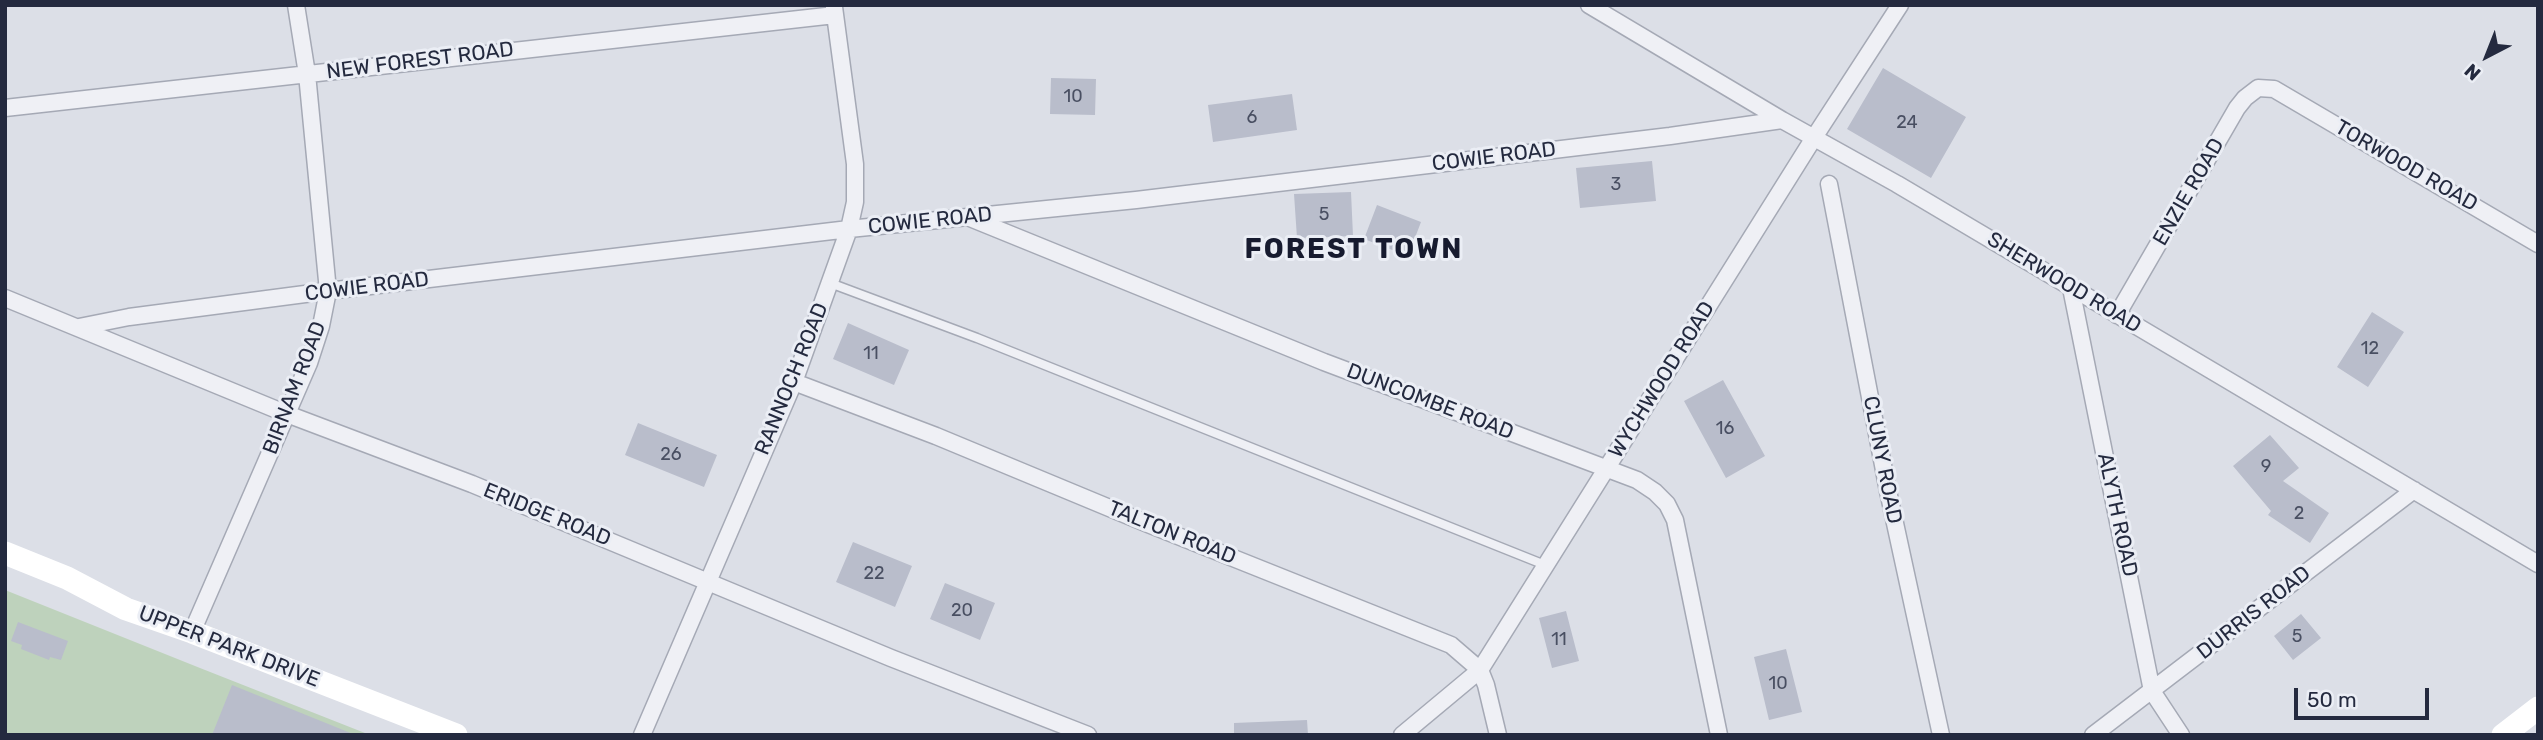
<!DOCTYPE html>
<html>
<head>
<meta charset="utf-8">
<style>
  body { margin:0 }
  #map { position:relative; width:2543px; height:740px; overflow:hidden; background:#dcdfe7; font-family:Rubik,sans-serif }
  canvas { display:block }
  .frame { position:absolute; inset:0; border:7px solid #242a3f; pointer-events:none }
  .north { position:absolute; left:2452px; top:21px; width:70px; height:70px; -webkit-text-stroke:5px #ebeef5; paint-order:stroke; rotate:222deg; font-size:19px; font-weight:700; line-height:28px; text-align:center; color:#242a3f }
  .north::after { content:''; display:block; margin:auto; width:24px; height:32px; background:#242a3f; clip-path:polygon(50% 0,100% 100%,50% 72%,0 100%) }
  .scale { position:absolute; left:2294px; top:688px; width:135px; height:32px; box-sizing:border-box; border:4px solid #242a3f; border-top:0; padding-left:9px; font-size:21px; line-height:24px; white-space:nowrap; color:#242a3f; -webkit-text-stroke:5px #ebeef5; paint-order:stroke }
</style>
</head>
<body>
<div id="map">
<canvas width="2543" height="740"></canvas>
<div class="frame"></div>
<div class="north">N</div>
<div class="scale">50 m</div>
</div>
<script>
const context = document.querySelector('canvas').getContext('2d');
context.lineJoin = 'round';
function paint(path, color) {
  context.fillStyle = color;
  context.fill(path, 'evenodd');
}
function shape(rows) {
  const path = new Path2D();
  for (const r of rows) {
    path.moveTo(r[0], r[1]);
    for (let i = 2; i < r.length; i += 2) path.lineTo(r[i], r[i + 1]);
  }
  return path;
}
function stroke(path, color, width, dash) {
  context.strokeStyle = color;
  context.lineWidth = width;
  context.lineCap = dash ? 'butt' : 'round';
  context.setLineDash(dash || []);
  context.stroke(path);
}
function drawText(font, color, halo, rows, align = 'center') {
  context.font = font + ' Rubik,sans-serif';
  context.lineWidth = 6;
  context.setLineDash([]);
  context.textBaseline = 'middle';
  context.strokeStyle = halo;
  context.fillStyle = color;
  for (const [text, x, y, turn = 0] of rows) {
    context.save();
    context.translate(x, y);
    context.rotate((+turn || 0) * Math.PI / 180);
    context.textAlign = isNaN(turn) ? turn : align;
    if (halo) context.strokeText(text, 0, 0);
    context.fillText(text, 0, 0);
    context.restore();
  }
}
const green = shape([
  [5,590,200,668,370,735,5,735]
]);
const building = shape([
  [1883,68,1966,117,1931,178,1847,129],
  [1051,78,1096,79,1095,115,1050,114],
  [1292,94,1297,130,1213,142,1208,105],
  [1652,161,1656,201,1580,208,1576,168],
  [1351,192,1353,236,1297,238,1294,194],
  [1377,205,1421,222,1408,256,1364,239],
  [2372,312,2404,332,2368,387,2337,367],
  [848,323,909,350,894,385,833,359],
  [1723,380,1765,456,1726,478,1684,401],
  [638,423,717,455,704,487,625,455],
  [2270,435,2299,468,2283,481,2329,513,2310,543,2268,515,2271,511,2233,466],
  [853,542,912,566,895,607,836,582],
  [945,583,995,603,980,640,930,619],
  [1566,611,1579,661,1552,668,1539,618],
  [2301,614,2321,638,2293,660,2274,636],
  [18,622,68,641,61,660,50,657,49,660,21,649,22,645,11,641],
  [1786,649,1802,712,1769,720,1754,657],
  [232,685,353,734,353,735,212,735],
  [1307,720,1308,735,1234,735,1234,723]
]);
const service = shape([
  [830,283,977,338,1545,565]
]);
const minor = shape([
  [1589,5,1782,120,1897,184,2538,564],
  [5,108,835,15],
  [1829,184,1888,491,1941,735],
  [970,218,1324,362,1637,480,1655,492,1667,504,1675,520,1719,735],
  [2071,288,2152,691,2181,735],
  [5,298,287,414,472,484,891,658,1088,735],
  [2117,315,2237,108,2245,98,2258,88,2274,89,2538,244],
  [79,327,129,317,328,291,849,229,1136,200,1670,136,1782,120],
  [794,382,936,436,1148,524,1451,645,1480,670,1486,685,1498,735],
  [192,632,309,363,321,326,328,291,307,74,296,5],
  [642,735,794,382,849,229,855,202,855,164,834,7],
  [1402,735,1480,670,1815,136,1900,5],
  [2093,735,2414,490]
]);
const secondary = shape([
  [5,553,67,578,126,609,192,632,456,735],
  [2503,735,2538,708]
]);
const numberNames = [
  ["10",1073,97],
  ["6",1252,118],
  ["24",1907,123],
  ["3",1616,185],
  ["5",1324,215],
  ["12",2370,349],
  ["11",871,354],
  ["16",1725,429],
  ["26",671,455],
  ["9",2266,467],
  ["2",2299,514],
  ["22",874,574],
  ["20",962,611],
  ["5",2297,637],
  ["11",1559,640],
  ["10",1778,684]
];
const streetNames = [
  ["NEW FOREST ROAD",420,61,-7],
  ["COWIE ROAD",1494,157,-7],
  ["TORWOOD ROAD",2406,166,30],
  ["ENZIE ROAD",2189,192,-60],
  ["COWIE ROAD",930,221,-6],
  ["SHERWOOD ROAD",2064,283,31],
  ["COWIE ROAD",367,287,-7],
  ["RANNOCH ROAD",792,379,-68],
  ["WYCHWOOD ROAD",1662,380,-58],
  ["BIRNAM ROAD",295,388,-69],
  ["DUNCOMBE ROAD",1430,402,21],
  ["CLUNY ROAD",1882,460,79],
  ["ERIDGE ROAD",547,515,22],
  ["ALYTH ROAD",2117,515,78],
  ["TALTON ROAD",1172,533,22],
  ["DURRIS ROAD",2254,613,-38],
  ["UPPER PARK DRIVE",229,647,21]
];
const districtNames = [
  ["FOREST TOWN",1354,250]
];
paint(green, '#bed2bc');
paint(building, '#b9bdcb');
stroke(service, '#a5a9b5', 11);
stroke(minor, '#a5a9b5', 19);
stroke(service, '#eff0f5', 8);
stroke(minor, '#eff0f5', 16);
stroke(secondary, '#fff', 23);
drawText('18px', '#494f62', null, numberNames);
drawText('21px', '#242a3f', '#ebeef5', streetNames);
context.letterSpacing = '2px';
drawText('bold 28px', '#171b2f', '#ebeef5', districtNames);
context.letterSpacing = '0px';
</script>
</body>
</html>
